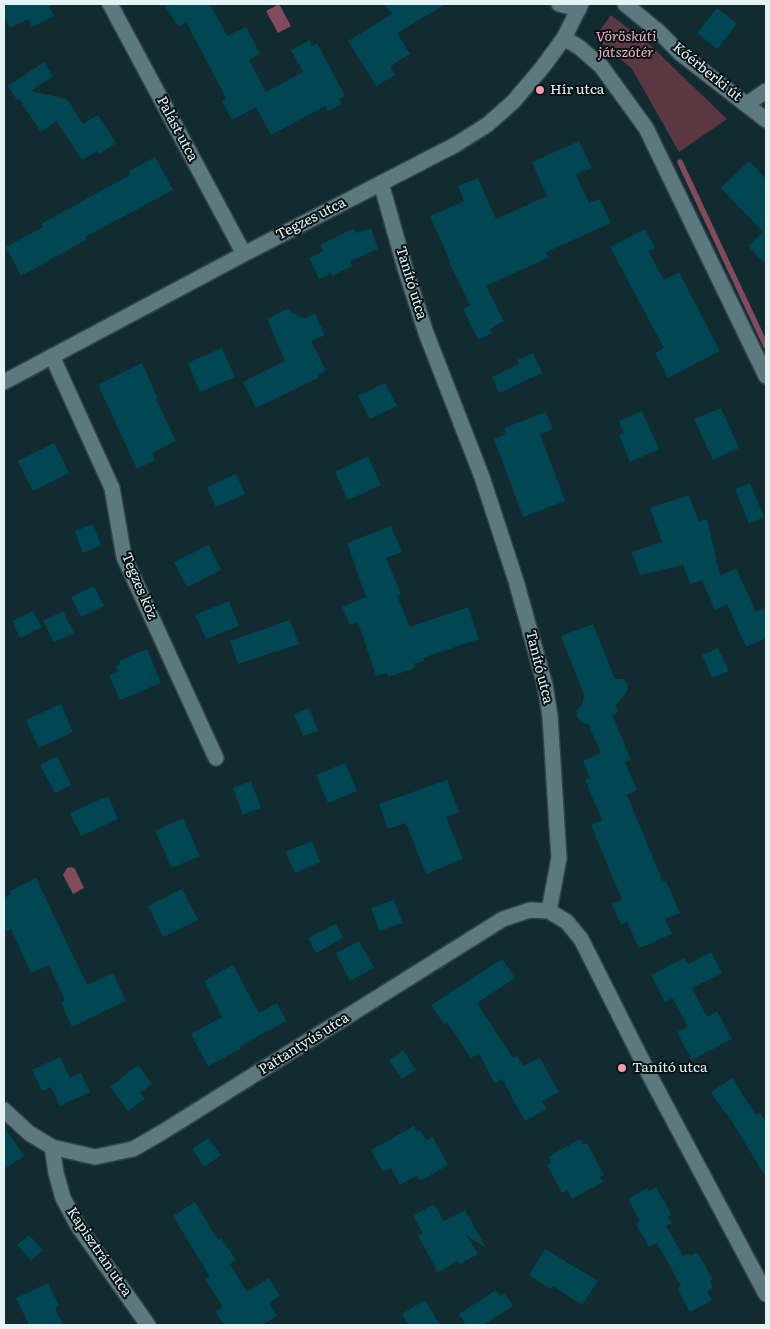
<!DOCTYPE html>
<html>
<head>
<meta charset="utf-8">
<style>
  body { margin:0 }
  #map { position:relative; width:770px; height:1329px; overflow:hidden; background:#112b31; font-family:Literata,serif }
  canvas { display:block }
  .frame { position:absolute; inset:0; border:5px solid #e3f3f6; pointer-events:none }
</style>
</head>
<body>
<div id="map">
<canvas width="770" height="1329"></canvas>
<div class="frame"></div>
</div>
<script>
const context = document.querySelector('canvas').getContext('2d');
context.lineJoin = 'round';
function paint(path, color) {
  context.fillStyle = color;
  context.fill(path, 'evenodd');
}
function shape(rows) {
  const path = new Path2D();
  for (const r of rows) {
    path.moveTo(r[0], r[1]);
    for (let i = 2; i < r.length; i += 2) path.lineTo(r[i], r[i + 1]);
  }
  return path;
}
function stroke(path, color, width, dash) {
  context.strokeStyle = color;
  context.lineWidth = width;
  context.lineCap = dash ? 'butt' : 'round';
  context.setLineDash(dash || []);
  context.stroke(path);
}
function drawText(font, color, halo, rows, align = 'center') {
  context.font = font + ' Literata,serif';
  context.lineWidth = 4;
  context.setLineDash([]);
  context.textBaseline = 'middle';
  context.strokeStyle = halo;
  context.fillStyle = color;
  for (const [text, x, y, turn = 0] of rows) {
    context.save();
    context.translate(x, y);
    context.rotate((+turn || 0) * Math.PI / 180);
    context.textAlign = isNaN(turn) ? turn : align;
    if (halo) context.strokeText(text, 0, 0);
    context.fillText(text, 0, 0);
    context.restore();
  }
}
const green = shape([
  [611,15,651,46,727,119,679,152,632,69,595,37]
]);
const water = shape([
  [279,4,291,26,278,33,266,11],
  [72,867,75,869,84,888,73,894,63,875,67,868]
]);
const stream = shape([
  [680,162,766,346]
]);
const building = shape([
  [4,4,55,4,49,7,54,16,32,27,28,19,10,28,4,16],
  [163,4,210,4,227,36,246,27,260,54,249,60,266,92,303,72,291,50,310,40,312,46,317,43,345,96,339,99,342,104,328,111,325,106,271,135,256,107,232,120,222,101,226,98,186,22,179,27],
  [385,4,446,4,397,33,410,54,390,66,395,75,376,86,348,41,392,14],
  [717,8,737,24,717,49,697,33],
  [44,62,53,76,31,91,67,99,83,124,98,115,116,143,99,154,97,151,82,160,56,121,41,132,19,99,17,100,8,86],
  [579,141,592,168,576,175,589,203,600,199,611,223,546,252,549,257,486,286,504,321,490,329,492,333,478,340,463,309,470,305,449,262,450,261,430,216,464,201,458,186,478,178,496,219,547,196,532,162],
  [155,157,173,190,85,237,86,240,21,276,6,247,43,227,41,224,130,175,129,171],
  [749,161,766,179,766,265,748,246,763,232,721,188],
  [354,228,356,233,371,228,378,249,350,261,352,266,332,276,331,273,319,279,309,258,323,251,320,245],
  [645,229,655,248,648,251,664,280,679,272,720,351,668,378,655,353,664,348,610,247],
  [289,308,292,313,304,318,315,314,325,335,311,341,326,371,317,375,318,378,256,408,243,382,285,361,267,319],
  [222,348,235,377,200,392,188,363],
  [533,353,542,373,499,393,492,377,519,364,517,360],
  [142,363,158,398,156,399,176,441,152,453,155,460,137,469,98,385],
  [385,383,397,406,370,419,358,396],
  [721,408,739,448,713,460,694,419],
  [642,411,659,449,630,462,619,435,624,433,619,421],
  [546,412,553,429,540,434,565,501,523,517,494,439,506,434,504,428],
  [54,443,69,473,33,491,18,461],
  [368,456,381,485,348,500,335,472],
  [236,474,245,494,216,507,207,487],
  [750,483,764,517,749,524,735,489],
  [689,495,699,522,707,519,720,576,736,568,756,612,766,608,766,638,746,647,727,604,715,610,702,580,690,584,683,565,640,575,632,552,662,542,650,508],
  [93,524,101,545,83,553,75,531],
  [391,526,402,552,386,558,401,594,397,596,410,627,468,607,479,639,423,658,424,661,413,664,415,668,388,677,387,673,376,676,358,622,350,625,342,607,366,597,347,543],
  [209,545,221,570,187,587,174,562],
  [94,586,104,606,81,617,71,597],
  [229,601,239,626,206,639,195,615],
  [33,611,42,627,20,638,12,621],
  [63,611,74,633,54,642,43,621],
  [290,620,299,644,238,664,230,641],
  [593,624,615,679,623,679,628,685,627,692,616,705,618,712,612,715,631,760,625,762,637,790,627,795,663,882,666,881,680,913,665,919,672,934,639,948,627,922,621,925,612,904,622,900,591,825,602,820,585,780,590,778,583,761,601,753,588,724,582,723,577,717,577,710,582,705,584,695,561,636],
  [718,648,729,671,712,678,702,655],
  [147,649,161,683,120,700,109,675,118,671,116,666,120,664,119,661],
  [61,704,73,732,39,748,26,720],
  [309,708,318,731,303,736,294,714],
  [57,756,71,785,55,793,40,765],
  [345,763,357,791,328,803,316,775],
  [447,780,459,812,446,817,463,859,426,874,406,823,388,829,379,804],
  [251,781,261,808,243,815,233,788],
  [108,796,118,819,81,836,70,813],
  [183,818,200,856,172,868,155,831],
  [312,841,320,862,295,873,286,852],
  [36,878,87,985,113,973,126,1001,72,1027,61,1002,65,1000,49,965,31,973,11,929,4,932,4,898,11,894,10,891],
  [182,889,198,920,163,937,148,906],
  [394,900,403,923,379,931,371,908],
  [336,924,343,938,316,953,308,938],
  [359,941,374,968,350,981,336,953],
  [711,952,722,973,692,988,707,1017,717,1011,732,1039,692,1060,677,1032,688,1027,673,998,665,1002,651,975,684,958,688,964],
  [502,959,515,978,477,1003,513,1058,517,1055,523,1066,540,1058,559,1092,542,1101,547,1109,525,1121,502,1079,494,1083,479,1053,471,1058,447,1022,444,1024,431,1005],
  [233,965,259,1013,277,1003,286,1021,240,1046,241,1049,208,1066,191,1034,222,1017,204,981],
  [403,1050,416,1070,402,1079,389,1060],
  [60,1057,70,1078,81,1073,90,1092,60,1106,51,1087,42,1091,32,1070],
  [138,1065,152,1084,140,1093,145,1099,128,1111,110,1087],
  [732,1078,756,1115,760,1113,766,1123,766,1177,726,1112,725,1113,711,1092],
  [414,1126,417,1132,420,1130,426,1140,433,1137,448,1165,420,1181,417,1175,400,1185,391,1168,383,1172,371,1150],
  [4,1127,24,1156,4,1169],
  [208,1138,221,1155,204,1167,192,1149],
  [580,1139,583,1145,587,1143,604,1175,600,1177,603,1182,572,1199,567,1190,562,1193,547,1165,551,1162,548,1157],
  [656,1187,672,1215,668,1216,672,1223,666,1226,683,1256,688,1253,690,1256,697,1252,713,1279,710,1281,713,1288,707,1291,712,1300,690,1312,677,1288,681,1286,657,1243,649,1247,636,1224,640,1221,628,1199,647,1188,649,1191],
  [195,1202,218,1240,221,1238,236,1260,230,1264,247,1292,269,1278,280,1296,269,1303,277,1316,262,1325,224,1325,215,1312,223,1307,205,1279,210,1277,173,1216],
  [434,1204,444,1221,465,1210,486,1248,466,1235,478,1254,460,1264,458,1261,438,1272,418,1236,423,1233,413,1216],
  [29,1235,43,1250,31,1261,17,1245],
  [545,1249,598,1281,582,1305,553,1286,551,1289,529,1275],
  [48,1283,59,1306,55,1308,63,1325,29,1325,16,1298],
  [496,1290,500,1296,504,1293,513,1306,483,1325,466,1325,459,1314],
  [425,1300,440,1325,409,1325,402,1314]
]);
const minor = shape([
  [110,4,244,254],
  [559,4,579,9],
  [625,4,659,32,680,53,766,120],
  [564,38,579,47,601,66,646,128,766,376],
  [747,104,766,91],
  [381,183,405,268,426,333,482,477,516,581,545,685,550,716,559,858,549,911],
  [52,356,112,488,124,557,216,758],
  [4,382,244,254,455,145,487,125,513,102,542,68,564,38,581,4],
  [4,1110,29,1133,52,1147,95,1157,133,1149,161,1133,503,919,530,910,549,911,567,922,581,939,651,1078,766,1294],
  [52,1147,56,1173,63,1198,78,1226,148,1325]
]);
const markers = [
  [540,90,5,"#f19ab4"],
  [622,1068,5,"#f19ab4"]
];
const parkNames = [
  ["Vöröskúti",626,37],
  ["játszótér",626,53]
];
const streetNames = [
  ["Kőérberki út",707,72,39],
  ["Palást utca",177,129,62],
  ["Tegzes utca",311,219,-27],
  ["Tanító utca",411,283,73],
  ["Tegzes köz",139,586,67],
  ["Tanító utca",539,667,76],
  ["Pattantyús utca",304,1044,-32],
  ["Kapisztrán utca",99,1252,56]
];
const poiNames = [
  ["Hír utca",550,90],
  ["Tanító utca",632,1068]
];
paint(green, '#5b3742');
paint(water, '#834a5c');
stroke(stream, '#834a5c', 5.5);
paint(building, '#004753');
stroke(minor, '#32454a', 18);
stroke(minor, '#5c797f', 15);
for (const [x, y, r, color] of markers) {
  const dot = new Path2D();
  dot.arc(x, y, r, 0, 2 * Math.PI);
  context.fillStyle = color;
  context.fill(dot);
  stroke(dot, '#071214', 2);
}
drawText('italic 14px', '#f5adc1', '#071214', parkNames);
drawText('14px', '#e3f3f6', '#071214', streetNames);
drawText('14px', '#e3f3f6', '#071214', poiNames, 'left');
</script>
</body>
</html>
